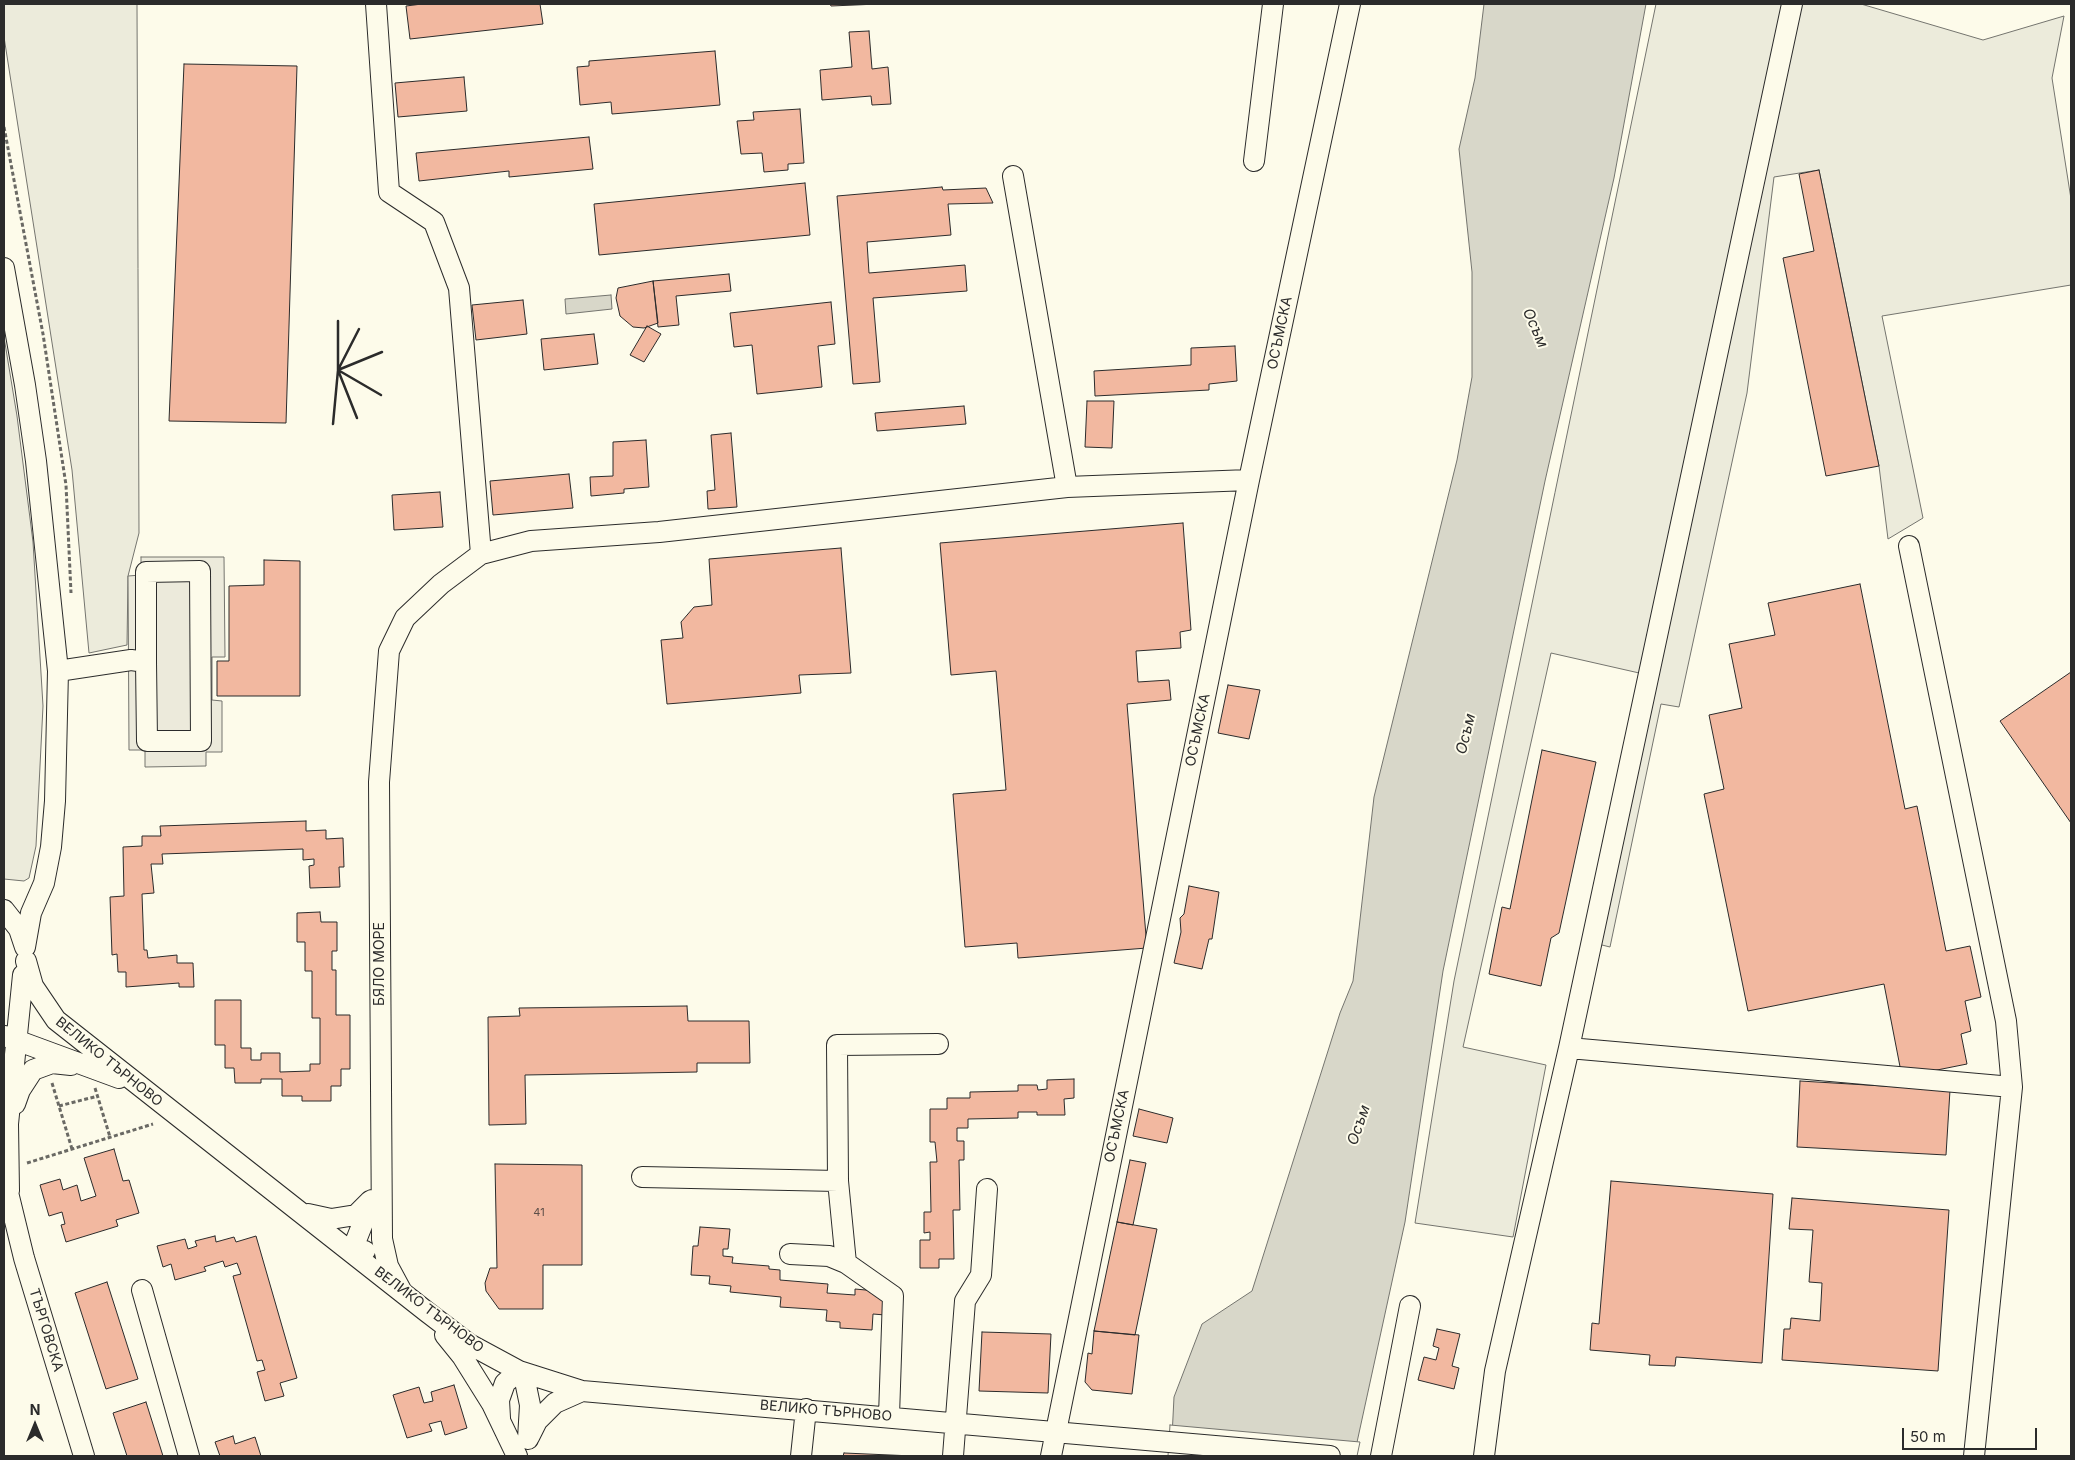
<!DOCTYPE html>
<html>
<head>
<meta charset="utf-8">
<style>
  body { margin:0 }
  #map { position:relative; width:2075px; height:1460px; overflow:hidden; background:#fdfbea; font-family:Inter,sans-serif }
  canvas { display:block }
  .frame { position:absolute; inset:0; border:5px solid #2b2b2b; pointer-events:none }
  .north { position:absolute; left:10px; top:1400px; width:50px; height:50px; -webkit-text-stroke:4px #fdfbea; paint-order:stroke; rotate:0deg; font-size:14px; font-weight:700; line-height:20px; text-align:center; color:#2b2b2b }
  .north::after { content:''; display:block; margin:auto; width:18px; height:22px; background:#2b2b2b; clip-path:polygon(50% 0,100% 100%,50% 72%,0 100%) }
  .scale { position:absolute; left:1902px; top:1428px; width:135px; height:22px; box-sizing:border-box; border:2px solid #2b2b2b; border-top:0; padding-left:6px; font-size:15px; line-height:18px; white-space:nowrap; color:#2b2b2b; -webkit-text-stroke:4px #fdfbea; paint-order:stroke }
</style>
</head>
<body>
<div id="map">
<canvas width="2075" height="1460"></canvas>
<div class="frame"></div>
<div class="north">N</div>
<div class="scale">50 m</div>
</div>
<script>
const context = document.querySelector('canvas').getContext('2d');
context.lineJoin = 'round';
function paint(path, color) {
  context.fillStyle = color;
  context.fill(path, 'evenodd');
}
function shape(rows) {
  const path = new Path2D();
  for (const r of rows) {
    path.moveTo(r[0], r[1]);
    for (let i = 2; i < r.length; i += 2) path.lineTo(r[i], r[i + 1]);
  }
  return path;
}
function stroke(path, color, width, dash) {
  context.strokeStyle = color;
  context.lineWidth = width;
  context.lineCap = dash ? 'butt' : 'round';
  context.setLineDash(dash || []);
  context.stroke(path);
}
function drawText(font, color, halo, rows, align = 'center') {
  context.font = font + ' Inter,sans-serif';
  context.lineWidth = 4;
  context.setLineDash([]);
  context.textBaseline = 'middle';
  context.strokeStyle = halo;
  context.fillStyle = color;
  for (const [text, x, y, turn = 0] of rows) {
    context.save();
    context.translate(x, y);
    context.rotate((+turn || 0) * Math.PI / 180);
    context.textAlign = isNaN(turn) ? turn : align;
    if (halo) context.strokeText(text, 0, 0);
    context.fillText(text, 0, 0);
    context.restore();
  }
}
const green = shape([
  [4,4,137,4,139,533,128,576,127,645,89,653,72,470,4,37,4,4],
  [1656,4,1861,4,1983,40,2064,16,2052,78,2071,199,2071,285,1882,316,1923,518,1888,539,1879,466,1819,170,1774,177,1747,393,1679,707,1661,704,1610,947,1590,942,1648,675,1551,653,1463,1047,1546,1065,1513,1237,1415,1223,1454,981,1656,4],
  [4,337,17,416,33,542,43,706,36,846,29,878,24,881,4,879,4,337]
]);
const parking = shape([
  [141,557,224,557,225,657,212,657,212,700,222,701,222,752,206,752,206,766,145,767,145,750,129,750,128,576,141,575,141,557]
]);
const water = shape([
  [1484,4,1646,4,1614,178,1545,481,1443,971,1405,1222,1354,1456,1171,1456,1174,1397,1202,1324,1252,1291,1340,1013,1353,981,1374,797,1457,460,1472,377,1472,272,1459,149,1475,78,1484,4],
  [611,295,612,309,566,314,565,299,611,295]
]);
const pier = shape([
  [1170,1425,1360,1442,1357,1456,1168,1456,1170,1425]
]);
const building = shape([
  [422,4,540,4,543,24,410,39,406,6,422,4],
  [830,4,878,4,831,6,830,4],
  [869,31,872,69,888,67,891,104,872,105,871,96,822,100,820,70,852,67,849,32,869,31],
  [715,51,720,105,612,114,611,102,580,105,577,67,589,66,589,61,715,51],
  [184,64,297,66,286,423,169,421,184,64],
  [464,77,467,111,398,117,395,83,464,77],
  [800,109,804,163,788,164,788,170,764,172,762,153,741,154,737,121,754,120,753,112,800,109],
  [589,137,593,169,509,177,509,171,419,181,416,153,589,137],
  [1819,170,1879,466,1826,476,1783,258,1814,251,1799,174,1819,170],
  [805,183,810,235,599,255,594,204,805,183],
  [942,187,943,190,986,188,993,203,948,204,951,235,867,242,869,273,965,265,967,291,873,298,880,382,853,384,837,196,942,187],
  [729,274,731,291,676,296,679,325,658,327,653,281,729,274],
  [653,281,658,323,644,328,633,327,620,316,616,298,618,288,653,281],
  [523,300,527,334,476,340,472,305,523,300],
  [831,302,835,344,818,346,822,387,757,394,752,345,734,347,730,313,831,302],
  [647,326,661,334,644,362,630,355,647,326],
  [594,334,598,364,544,370,541,339,594,334],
  [1235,346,1237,381,1209,384,1209,390,1095,396,1094,371,1191,365,1191,348,1235,346],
  [1087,401,1114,401,1112,448,1085,447,1087,401],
  [964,406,966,424,877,431,875,413,964,406],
  [731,433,737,507,708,509,707,491,715,490,711,435,731,433],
  [646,440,649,487,624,489,624,493,591,496,590,477,613,476,613,442,646,440],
  [569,474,573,508,493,515,490,481,569,474],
  [440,492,443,527,394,530,392,495,440,492],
  [1183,523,1191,630,1180,632,1181,648,1136,651,1138,682,1169,680,1171,700,1127,704,1147,948,1018,958,1017,943,965,947,953,794,1006,790,996,671,951,675,940,543,1183,523],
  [841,548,851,673,799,675,801,693,667,704,661,640,683,638,681,622,694,607,712,605,709,559,841,548],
  [264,560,300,561,300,696,217,696,217,661,229,661,229,586,264,585,264,560],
  [1860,584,1905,809,1917,806,1946,951,1970,946,1981,997,1965,1001,1971,1031,1961,1034,1967,1064,1902,1077,1884,984,1748,1011,1704,794,1724,789,1709,715,1742,708,1729,644,1775,635,1768,603,1860,584],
  [2071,672,2071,823,2000,721,2071,672],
  [1228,685,1260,690,1249,739,1218,733,1228,685],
  [1542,750,1596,762,1559,933,1551,938,1541,986,1489,974,1502,907,1510,909,1542,750],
  [306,821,306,831,326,830,326,839,343,838,344,867,339,867,340,887,310,888,309,866,314,865,314,859,303,860,303,849,162,854,163,864,151,864,154,893,142,894,144,950,147,950,148,958,177,955,177,963,193,963,194,987,179,987,179,983,126,987,126,972,118,972,117,954,112,955,110,897,124,896,123,847,142,846,142,836,161,836,160,826,306,821],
  [1189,886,1219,892,1212,939,1209,939,1202,969,1174,963,1181,932,1180,918,1184,914,1189,886],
  [320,912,321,922,337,922,337,951,332,951,332,970,336,970,336,1015,350,1015,350,1069,341,1069,341,1086,331,1086,331,1101,302,1101,302,1096,282,1096,282,1079,261,1079,261,1083,235,1083,234,1068,225,1068,225,1045,215,1045,215,1000,241,1000,241,1048,251,1048,251,1060,261,1060,261,1053,280,1053,280,1072,310,1071,310,1064,320,1064,320,1018,312,1018,312,971,305,971,305,942,297,942,297,913,320,912],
  [687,1006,688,1021,749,1021,750,1063,697,1063,697,1072,525,1075,526,1124,489,1125,488,1017,520,1016,519,1008,687,1006],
  [1074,1079,1074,1098,1064,1099,1065,1115,1037,1115,1037,1112,1018,1112,1018,1118,968,1119,968,1128,957,1128,957,1141,964,1141,964,1160,959,1160,960,1210,953,1210,954,1259,939,1259,939,1268,920,1268,920,1240,930,1240,930,1232,924,1233,924,1212,931,1212,930,1162,937,1162,935,1142,930,1142,930,1109,947,1109,947,1098,970,1098,970,1092,1018,1091,1018,1085,1037,1085,1038,1090,1047,1089,1047,1080,1074,1079],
  [1800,1081,1950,1090,1946,1155,1797,1147,1800,1081],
  [1139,1109,1173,1118,1167,1143,1133,1136,1139,1109],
  [114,1149,123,1181,129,1180,139,1213,116,1220,118,1226,66,1242,61,1225,65,1224,62,1212,49,1216,40,1185,60,1179,63,1190,77,1185,81,1201,96,1196,84,1158,114,1149],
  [1130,1160,1146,1163,1133,1225,1117,1222,1130,1160],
  [495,1164,582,1165,582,1265,543,1265,543,1309,499,1309,486,1291,485,1283,490,1268,497,1268,495,1164],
  [1611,1181,1773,1194,1762,1363,1676,1357,1675,1366,1649,1365,1650,1355,1590,1350,1592,1323,1599,1324,1611,1181],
  [1792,1198,1949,1210,1938,1371,1782,1360,1784,1329,1790,1329,1791,1318,1820,1321,1822,1283,1809,1282,1813,1230,1789,1229,1792,1198],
  [1117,1222,1157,1229,1135,1335,1094,1331,1117,1222],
  [700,1227,730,1229,728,1249,723,1249,723,1256,733,1257,732,1263,769,1266,769,1269,780,1270,780,1280,828,1284,827,1293,855,1295,855,1289,887,1292,885,1315,873,1314,872,1330,840,1328,840,1322,826,1321,827,1310,780,1307,781,1297,730,1292,731,1286,709,1284,710,1276,691,1275,693,1246,698,1246,700,1227],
  [215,1236,216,1242,234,1237,236,1242,256,1236,297,1378,280,1383,284,1396,265,1401,257,1372,265,1370,262,1360,257,1361,233,1276,241,1274,237,1263,225,1267,223,1261,204,1267,206,1271,175,1280,171,1264,163,1267,157,1246,185,1239,188,1249,197,1246,195,1241,215,1236],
  [107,1282,138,1379,106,1389,75,1293,107,1282],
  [1437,1329,1460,1334,1452,1366,1459,1368,1454,1389,1418,1380,1424,1357,1436,1360,1439,1348,1433,1346,1437,1329],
  [1094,1331,1139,1335,1132,1394,1092,1390,1085,1382,1088,1353,1092,1354,1094,1331],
  [982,1332,1051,1334,1048,1393,979,1391,982,1332],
  [454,1385,467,1428,445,1435,441,1421,429,1424,432,1431,407,1438,393,1395,419,1387,424,1403,433,1401,431,1392,454,1385],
  [146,1402,163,1456,127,1456,113,1413,146,1402],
  [233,1436,235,1444,255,1437,261,1456,220,1456,215,1442,233,1436],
  [844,1453,913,1456,843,1456,844,1453]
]);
const path = shape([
  [4,127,43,334,66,485,71,593],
  [52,1083,72,1149],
  [95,1088,110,1137],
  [59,1106,98,1096],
  [27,1163,153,1124]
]);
const minor = shape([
  [376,4,389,192,434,222,459,288,481,554],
  [1254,161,1273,4],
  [1013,176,1067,487],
  [4,268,25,385,36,461,58,671,55,801,51,847,44,883,31,913,25,947],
  [1909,546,2006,1021,2012,1087,1974,1456],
  [58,671,131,660,146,662,147,741,201,741,200,571,146,572,146,662],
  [4,910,19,929,25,947],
  [26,961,33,986,56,1020,427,1312,469,1344,519,1371,582,1391,1330,1456],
  [5,1036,119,1078],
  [1569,1048,2012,1087],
  [15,1104,20,1090,33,1070,52,1063,71,1065],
  [4,1176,24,1258,84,1456],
  [642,1177,838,1181,837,1045,938,1044],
  [838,1181,846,1263],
  [9,1191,8,1124,23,975],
  [308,1214,331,1219,356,1215,370,1201],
  [365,1251,356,1255,355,1243,372,1200],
  [790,1254,829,1256,846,1263,893,1296,889,1416],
  [142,1290,189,1456],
  [402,1292,388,1266,382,1239,379,782,389,651,405,618,441,584,481,554,531,541,659,532,1067,487,1249,480],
  [445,1335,462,1356,492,1404,517,1456],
  [500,1418,499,1400,505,1383,519,1371,525,1381,530,1405,528,1439],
  [529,1437,537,1421,555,1403,582,1391],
  [801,1456,806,1409],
  [953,1456,965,1301,981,1275,987,1189],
  [1051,1456,1249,480,1350,4],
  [1381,1456,1410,1306],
  [1484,1456,1495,1371,1569,1048,1792,4]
]);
const wall = shape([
  [381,395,338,370,382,352],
  [357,418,338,370,359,329],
  [333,424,338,370,338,321]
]);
const numberNames = [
  ["41",539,1213]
];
const streetNames = [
  ["ОСЪМСКА",1280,333,-78],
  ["ОСЪМСКА",1198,730,-78],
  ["БЯЛО МОРЕ",380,964,-90],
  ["ВЕЛИКО ТЪРНОВО",109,1062,39],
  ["ОСЪМСКА",1117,1126,-78],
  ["ВЕЛИКО ТЪРНОВО",429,1310,37],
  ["ТЪРГОВСКА",46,1330,73],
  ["ВЕЛИКО ТЪРНОВО",826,1411,5]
];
const waterNames = [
  ["Осъм",1535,328,66],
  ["Осъм",1466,734,-76],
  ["Осъм",1359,1125,-71]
];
paint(green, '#ecebdb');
stroke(green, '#74746e', 1);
paint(parking, '#eceadb');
stroke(parking, '#74746e', 1);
paint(water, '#d8d7c9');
stroke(water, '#74746e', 1);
paint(pier, '#fdfbea');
stroke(pier, '#74746e', 1);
paint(building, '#f2b8a0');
stroke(building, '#2b2b2b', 1);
stroke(minor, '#2b2b2b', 22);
stroke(path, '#6a6964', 3, [4, 2.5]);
stroke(minor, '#fdfbea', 20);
stroke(wall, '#2b2b2b', 2.5);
drawText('11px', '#5d4e48', null, numberNames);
drawText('14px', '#2b2b2b', '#fdfbea', streetNames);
drawText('italic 15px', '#2b2b2b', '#fdfbea', waterNames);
</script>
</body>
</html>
